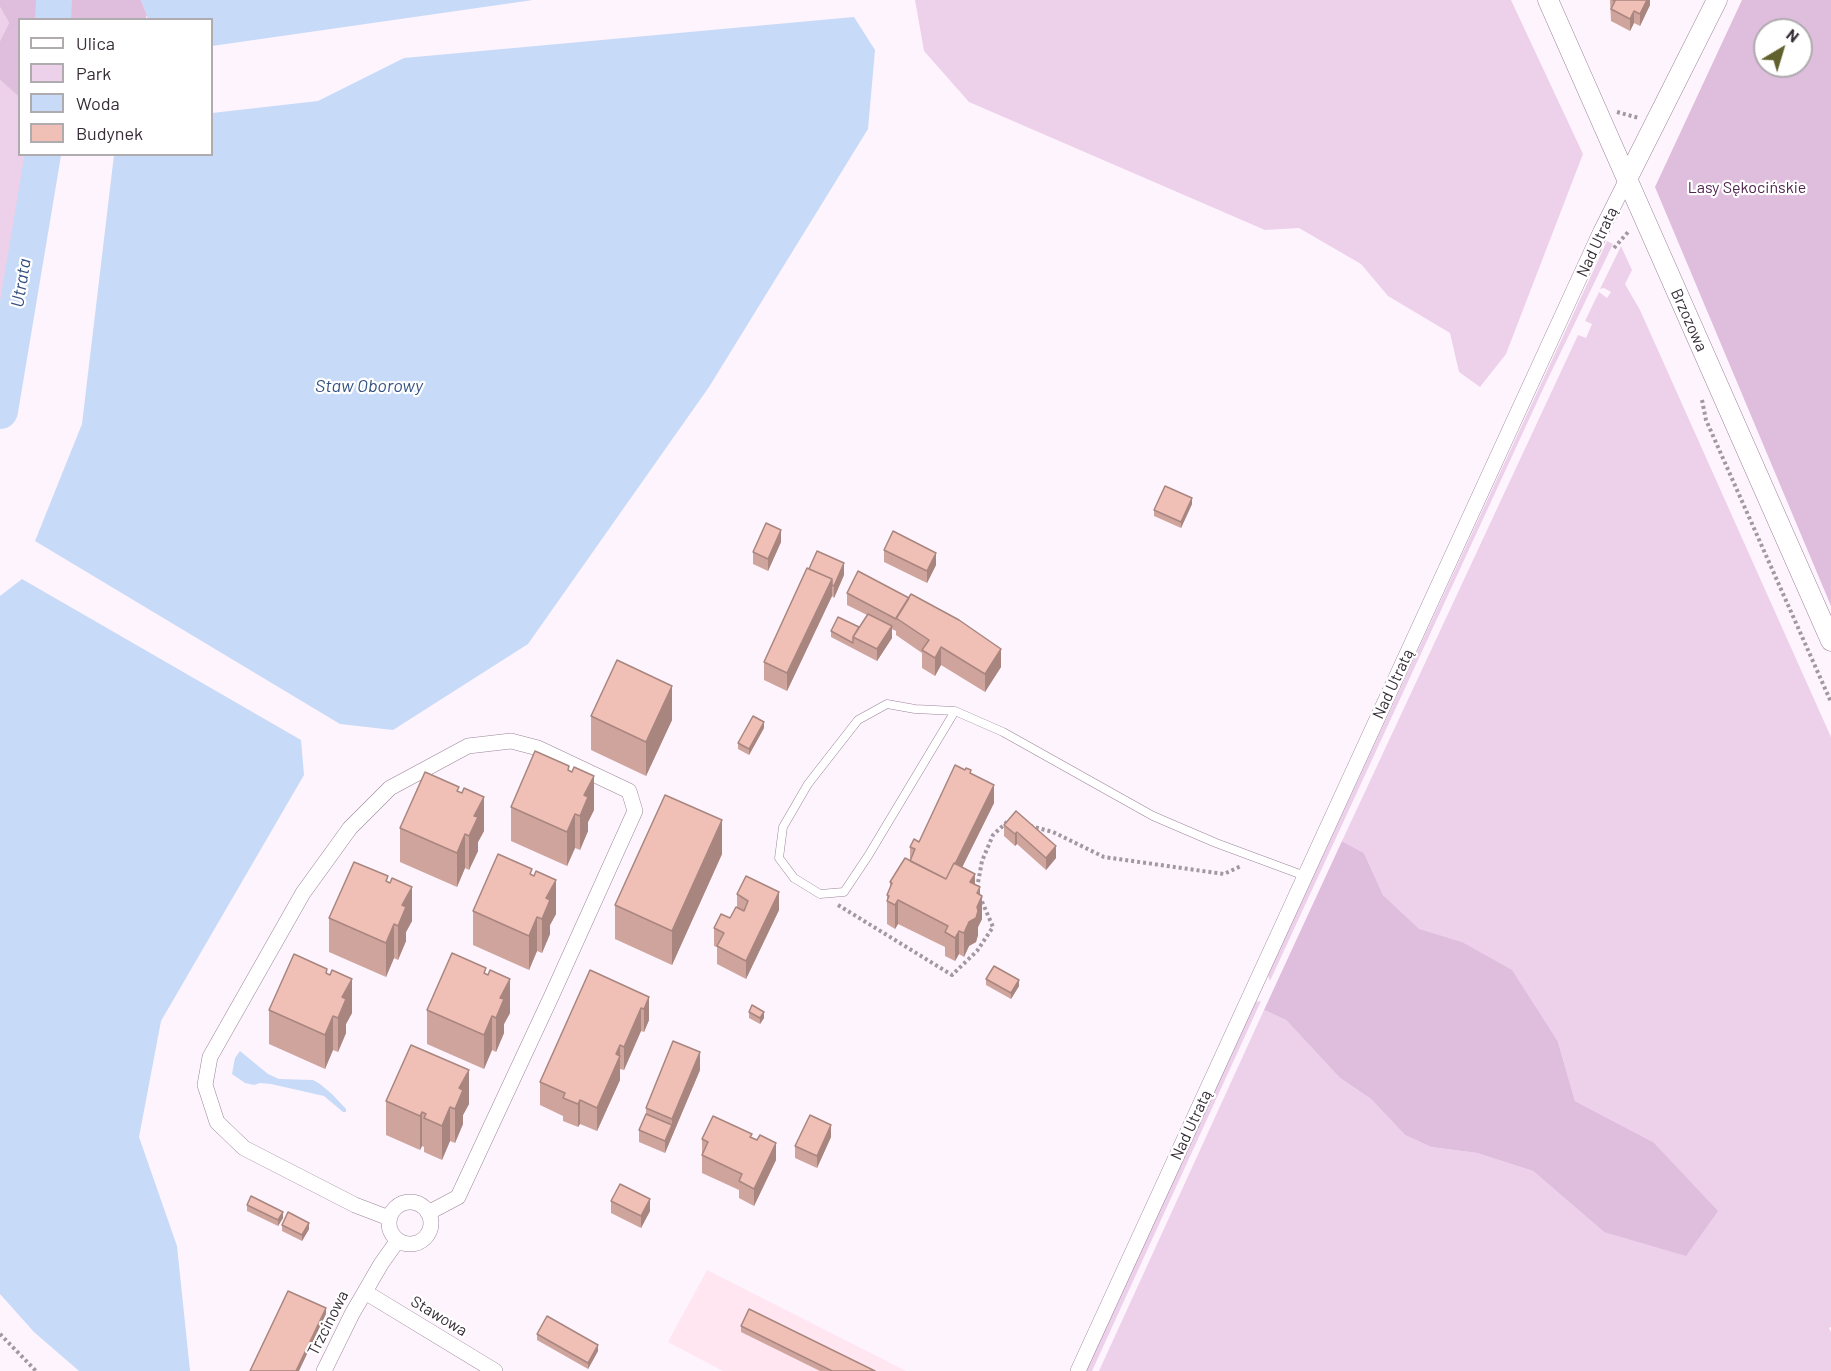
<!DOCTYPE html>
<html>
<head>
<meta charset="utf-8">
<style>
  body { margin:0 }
  #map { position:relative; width:1831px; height:1371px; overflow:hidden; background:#fef4fd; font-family:Barlow,sans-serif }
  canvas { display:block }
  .legend { position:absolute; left:18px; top:18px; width:195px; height:138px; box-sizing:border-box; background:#fff; border:2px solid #afabaf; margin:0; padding:8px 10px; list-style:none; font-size:18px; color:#362d36 }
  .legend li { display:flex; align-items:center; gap:12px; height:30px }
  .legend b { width:30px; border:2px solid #afabaf }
  .north { position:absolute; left:1753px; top:18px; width:60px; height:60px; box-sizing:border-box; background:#fff; border:2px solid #afabaf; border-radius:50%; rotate:38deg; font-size:16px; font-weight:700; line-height:24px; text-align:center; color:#362d36 }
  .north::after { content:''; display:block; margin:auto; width:21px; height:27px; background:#61612e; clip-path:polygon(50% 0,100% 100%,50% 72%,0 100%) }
</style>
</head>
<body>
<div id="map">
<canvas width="1831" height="1371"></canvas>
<ul class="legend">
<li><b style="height:8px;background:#fff"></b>Ulica</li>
<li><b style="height:16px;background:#edd1eb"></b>Park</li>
<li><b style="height:16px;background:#c7daf8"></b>Woda</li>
<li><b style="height:16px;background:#f0bfb6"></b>Budynek</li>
</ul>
<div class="north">N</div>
</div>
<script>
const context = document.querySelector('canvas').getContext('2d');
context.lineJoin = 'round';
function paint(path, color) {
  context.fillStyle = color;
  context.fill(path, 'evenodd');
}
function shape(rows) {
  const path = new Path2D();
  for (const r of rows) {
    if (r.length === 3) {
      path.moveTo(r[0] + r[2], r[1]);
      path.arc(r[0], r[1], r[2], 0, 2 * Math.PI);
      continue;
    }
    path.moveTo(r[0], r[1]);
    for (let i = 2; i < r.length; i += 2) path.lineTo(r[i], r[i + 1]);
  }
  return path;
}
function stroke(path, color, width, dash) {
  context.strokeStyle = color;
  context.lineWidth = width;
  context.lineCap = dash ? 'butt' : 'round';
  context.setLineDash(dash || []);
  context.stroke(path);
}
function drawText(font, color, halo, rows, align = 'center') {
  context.font = font + ' Barlow,sans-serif';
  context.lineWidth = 4.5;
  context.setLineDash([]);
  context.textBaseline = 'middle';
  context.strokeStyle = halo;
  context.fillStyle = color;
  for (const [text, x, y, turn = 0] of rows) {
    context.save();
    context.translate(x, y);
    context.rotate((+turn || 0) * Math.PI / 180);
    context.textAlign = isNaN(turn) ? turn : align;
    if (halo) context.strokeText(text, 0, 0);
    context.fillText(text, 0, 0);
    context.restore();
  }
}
const industrial = shape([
  [707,1270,906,1371,723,1371,668,1342]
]);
const green = shape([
  [915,0,1511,0,1583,154,1506,354,1480,387,1459,372,1450,333,1388,296,1361,264,1299,228,1265,230,969,102,924,51],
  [0,7,9,23,0,41],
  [0,80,19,97,20,154,30,155,27,171,29,204,16,246,13,302,0,359],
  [1607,241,1613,244,1543,389,1270,981,1268,975],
  [1621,246,1632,270,1625,284,1640,310,1831,737,1831,1327,1829,1328,1831,1332,1831,1371,1099,1371,1264,1010,1286,1020,1340,1078,1371,1099,1405,1135,1431,1147,1477,1153,1533,1171,1604,1232,1653,1142,1575,1101,1558,1042,1462,942,1419,930,1383,895,1364,853,1342,841,1578,335,1586,338,1592,324,1585,321,1599,292,1607,298,1611,292,1604,288,1600,289],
  [1261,1001,1092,1371,1086,1371,1255,1002]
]);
const forest = shape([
  [0,0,141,0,147,15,145,20,20,20,19,97,0,80,0,41,9,23,0,7],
  [1742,0,1831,0,1831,606,1655,187],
  [1765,30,1801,30,1801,66,1765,66],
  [1342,841,1364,853,1383,895,1419,929,1462,942,1512,970,1558,1042,1575,1101,1653,1142,1718,1211,1686,1256,1604,1232,1533,1171,1477,1153,1431,1147,1405,1135,1371,1099,1340,1078,1286,1020,1264,1010]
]);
const water = shape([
  [141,0,533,0,212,46,212,20,148,19],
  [854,17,875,50,868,129,709,387,528,644,393,730,340,724,35,541,82,424,114,155,212,154,212,113,318,101,404,58],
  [22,579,301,740,304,775,161,1021,139,1137,177,1246,190,1371,79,1371,34,1332,0,1294,0,596],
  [240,1051,268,1074,279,1079,313,1080,320,1084,332,1094,346,1109,346,1112,343,1112,324,1096,271,1084,260,1083,254,1085,245,1083,232,1074,235,1058]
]);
const river = shape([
  [53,20,54,0],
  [0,411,43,154]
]);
const path = shape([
  [1617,112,1639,118],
  [1614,248,1629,231],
  [1702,400,1706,420,1831,702],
  [1030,826,1053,832,1104,857,1224,874,1241,866],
  [977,888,982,861,993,835,1008,821],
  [838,905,952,975,977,951,993,927,980,897],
  [0,1334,36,1371]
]);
const service = shape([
  [955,711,868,856,844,892,820,894,794,878,779,858,783,827,808,784,858,720,887,704,915,709,955,711,1003,732,1153,816,1216,843,1305,876]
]);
const minor = shape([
  [410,1223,21],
  [389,1218,355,1205,244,1148,217,1122,205,1085,210,1057,303,893,350,828,390,788,468,746,511,741,538,748,629,791,635,811,552,995,458,1197,428,1213],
  [365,1292,495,1371],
  [324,1371,352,1314,381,1264,398,1240],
  [1078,1371,1601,231,1627,179]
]);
const tertiary = shape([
  [1548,0,1831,641],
  [1627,179,1717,0]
]);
const wall = shape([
  [1610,0,1650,0,1650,5,1640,26,1634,23,1630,31,1611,21],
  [1192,504,1181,528,1154,516,1154,510],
  [781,542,768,571,753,564,753,552],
  [884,550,936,565,927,583,884,562],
  [807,568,844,575,834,598,832,596,787,691,764,680,764,662],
  [847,593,1001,667,985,692,941,665,935,676,922,668,922,653,896,635,896,631,892,629,892,638,877,661,831,637,831,631,859,627,867,615,847,605],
  [591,716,672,720,646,776,591,750],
  [764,728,749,755,738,749,738,743],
  [569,771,594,810,588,822,588,831,580,850,575,848,567,866,511,841,511,807],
  [971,774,994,803,962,867,975,884,980,895,982,919,978,927,978,935,976,942,969,946,964,957,959,954,955,961,945,956,945,947,898,924,895,929,887,924,887,895,890,888,890,882,910,861,910,847,919,842],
  [459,792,484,831,478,842,478,851,469,870,465,868,457,887,400,862,400,828],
  [1004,825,1056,858,1046,870,1017,844,1015,846,1004,836],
  [722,854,672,965,615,939,615,905],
  [532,875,556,914,550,925,550,934,542,953,537,951,529,970,473,945,473,911],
  [388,881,412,921,406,932,406,941,398,960,394,958,386,977,329,952,329,918],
  [737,894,779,910,746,979,717,964,717,947,714,946,714,928,730,918,737,907],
  [486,974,510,1013,504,1024,504,1033,496,1052,492,1050,484,1069,427,1044,427,1010],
  [986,979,1019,986,1011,999,986,985],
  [649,997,649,1020,644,1032,641,1031,624,1070,620,1069,620,1080,597,1131,580,1124,578,1127,563,1121,563,1116,540,1105,540,1082],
  [269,1010,352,1013,346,1024,346,1033,338,1052,333,1050,325,1069,269,1044],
  [749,1012,764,1018,760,1024,749,1018],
  [700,1070,665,1153,639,1142,639,1130,646,1114,646,1108],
  [386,1101,469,1104,463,1115,463,1124,455,1143,450,1141,442,1160,424,1152,424,1147,422,1146,420,1150,386,1135],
  [831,1137,817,1168,795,1158,795,1146],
  [752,1138,776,1160,754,1206,739,1198,739,1190,702,1173,702,1139],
  [611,1201,650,1211,641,1228,611,1213],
  [247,1205,283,1218,278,1226,247,1211],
  [282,1225,309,1229,302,1241,282,1231],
  [741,1326,875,1371,820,1371,741,1332],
  [537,1334,598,1351,588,1369,537,1340]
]);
const shadedWall = shape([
  [1646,0,1650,0,1650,5,1640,26,1640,14],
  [1634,11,1634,23,1630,31,1630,19],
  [1192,498,1192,504,1181,528,1181,522],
  [781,530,781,542,768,571,768,559],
  [936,553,936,565,927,583,927,571],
  [844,563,844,575,834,598,834,586],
  [832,579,832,596,787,691,787,673],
  [892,626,892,638,877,661,877,649],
  [941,647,941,665,935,676,935,658],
  [1001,649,1001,667,985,692,985,674],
  [672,686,672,720,646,776,646,742],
  [764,722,764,728,749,755,749,749],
  [594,776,594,810,588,822,588,831,580,850,580,816,584,795],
  [994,785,994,803,945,902,945,884],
  [484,797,484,831,478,842,478,851,469,870,469,836,474,816],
  [575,814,575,848,567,866,567,832],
  [722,820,722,854,672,965,672,931],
  [1017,832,1017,844,1015,846,1015,834],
  [465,834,465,868,457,887,457,853],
  [1056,846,1056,858,1046,870,1046,858],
  [975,874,975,897,970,882],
  [556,880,556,914,550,925,550,934,542,953,542,919,546,898],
  [412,887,412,921,406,932,406,941,398,960,398,926,402,905],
  [980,887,980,899,982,896,982,919,978,927,978,935,976,942,969,946,964,957,964,933],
  [779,892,779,910,746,979,746,961],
  [898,900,898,924,895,929,895,905],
  [537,917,537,951,529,970,529,936],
  [394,924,394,958,386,977,386,943],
  [959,931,959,954,955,961,955,938],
  [352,979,352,1013,346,1024,346,1033,338,1052,338,1018,342,997],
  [510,979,510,1013,504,1024,504,1033,496,1052,496,1018,500,998],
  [1019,980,1019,986,1011,999,1011,993],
  [649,997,649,1020,644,1032,644,1009],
  [641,1008,641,1031,624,1070,624,1047],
  [764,1012,764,1018,760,1024,760,1018],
  [333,1016,333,1050,325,1069,325,1035],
  [492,1016,492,1050,484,1069,484,1035],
  [620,1045,620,1080,597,1131,597,1108,616,1054],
  [700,1052,700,1070,665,1153,665,1141,672,1125,672,1119],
  [469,1070,469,1104,463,1115,463,1124,455,1143,455,1109,459,1088],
  [580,1100,580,1124,578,1127,578,1104],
  [450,1107,450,1141,442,1160,442,1126],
  [422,1112,422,1146,420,1150,420,1116],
  [831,1125,831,1137,817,1168,817,1156],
  [776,1143,776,1160,754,1206,754,1189],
  [650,1199,650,1211,641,1228,641,1216],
  [283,1212,283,1218,278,1226,278,1220],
  [309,1223,309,1229,302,1241,302,1235],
  [326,1308,326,1314,299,1371,296,1371],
  [598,1345,598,1351,588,1369,588,1363]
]);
const building = shape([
  [1613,0,1647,0,1640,14,1634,11,1630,19,1611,9,1615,1,1613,0],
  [1165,486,1192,498,1181,522,1154,510,1165,486],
  [766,523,781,530,768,559,753,552,766,523],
  [893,531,936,553,927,571,884,550,893,531],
  [817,551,844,563,834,586,832,585,832,579,809,569,817,551],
  [807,568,832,579,787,673,764,662,807,568],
  [858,571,909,598,896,619,847,593,858,571],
  [911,594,959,620,1001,649,985,674,941,647,935,658,922,650,929,640,896,618,911,594],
  [868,614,892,626,877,649,853,637,868,614],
  [838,617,859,627,853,637,853,643,831,631,838,617],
  [617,660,672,686,646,742,591,716,617,660],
  [753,716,764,722,749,749,738,743,753,716],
  [535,751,569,766,568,770,572,772,574,767,594,776,584,795,588,797,580,816,575,814,567,832,511,807,535,751],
  [955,765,965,770,966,768,971,770,970,773,994,785,955,864,954,863,946,879,910,861,915,849,910,847,914,839,919,842,955,765],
  [425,772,459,787,457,791,462,793,464,788,484,797,474,816,478,817,469,836,465,834,457,853,400,828,425,772],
  [665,795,722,820,672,931,615,905,665,795],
  [1016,811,1056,846,1046,858,1017,832,1015,834,1004,825,1016,811],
  [498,854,532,869,530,874,534,876,536,871,556,880,546,898,550,900,542,919,537,917,529,936,473,911,498,854],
  [905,858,946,879,954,863,975,874,970,882,980,887,977,893,982,896,977,907,978,911,976,918,969,922,964,933,959,931,955,938,945,932,948,926,898,900,895,905,887,901,889,896,887,895,892,883,890,882,905,858],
  [354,862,388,876,386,881,390,883,392,878,412,887,402,905,406,907,398,926,394,924,386,943,329,918,354,862],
  [746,876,779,892,746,961,717,946,724,933,714,928,721,914,730,918,736,907,744,911,748,901,737,894,746,876],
  [452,953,486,968,484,973,488,975,490,970,510,979,500,998,504,999,496,1018,492,1016,484,1035,427,1010,452,953],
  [294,954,327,969,326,973,330,975,332,970,352,979,342,997,346,999,338,1018,333,1016,325,1035,269,1010,294,954],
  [994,966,1019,980,1011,993,986,979,994,966],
  [590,970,649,997,644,1009,641,1008,624,1047,620,1045,616,1054,620,1056,597,1108,580,1100,578,1104,563,1098,565,1093,540,1082,590,970],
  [752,1005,764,1012,760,1018,749,1012,752,1005],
  [673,1041,700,1052,672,1119,646,1108,673,1041],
  [411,1045,469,1070,459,1088,463,1090,455,1109,450,1107,442,1126,424,1118,426,1114,422,1112,420,1116,386,1101,411,1045],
  [646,1114,672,1125,665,1141,639,1130,646,1114],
  [810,1115,831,1125,817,1156,795,1146,810,1115],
  [713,1116,752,1134,750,1137,757,1140,760,1135,776,1143,754,1189,739,1181,742,1174,702,1155,708,1142,702,1139,713,1116],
  [620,1184,650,1199,641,1216,611,1201,620,1184],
  [251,1196,283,1212,278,1220,247,1205,251,1196],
  [288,1212,309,1223,302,1235,282,1225,288,1212],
  [288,1291,326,1308,296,1371,250,1371,288,1291],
  [749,1309,875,1371,832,1371,741,1326,749,1309],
  [547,1316,598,1345,588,1363,537,1334,547,1316]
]);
const parkNames = [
  ["Lasy Sękocińskie",1747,188]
];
const streetNames = [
  ["Nad Utratą",1597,242,-65],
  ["Brzozowa",1689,320,66],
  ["Nad Utratą",1393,684,-65],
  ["Nad Utratą",1191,1125,-65],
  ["Stawowa",439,1316,31],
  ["Trzcinowa",328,1323,-63]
];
const waterNames = [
  ["Utrata",21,283,-81],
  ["Staw Oborowy",369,386]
];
paint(industrial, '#ffe6f0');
paint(green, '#edd1eb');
paint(forest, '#dfbddd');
paint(water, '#c7daf8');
stroke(river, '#c7daf8', 36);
stroke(service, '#9b859a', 9);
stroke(minor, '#9b859a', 16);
stroke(tertiary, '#9b859a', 21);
stroke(path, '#a298a1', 4, [3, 3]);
stroke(service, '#fff', 8);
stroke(minor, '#fff', 15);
stroke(tertiary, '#fff', 20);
paint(wall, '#cea49d');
paint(shadedWall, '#a8867f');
paint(building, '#f0bfb6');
stroke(building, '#a8867f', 1.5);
drawText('16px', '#50264f', '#fff', parkNames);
drawText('16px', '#362d36', '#fff', streetNames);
drawText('italic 18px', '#355283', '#fff', waterNames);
</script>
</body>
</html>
